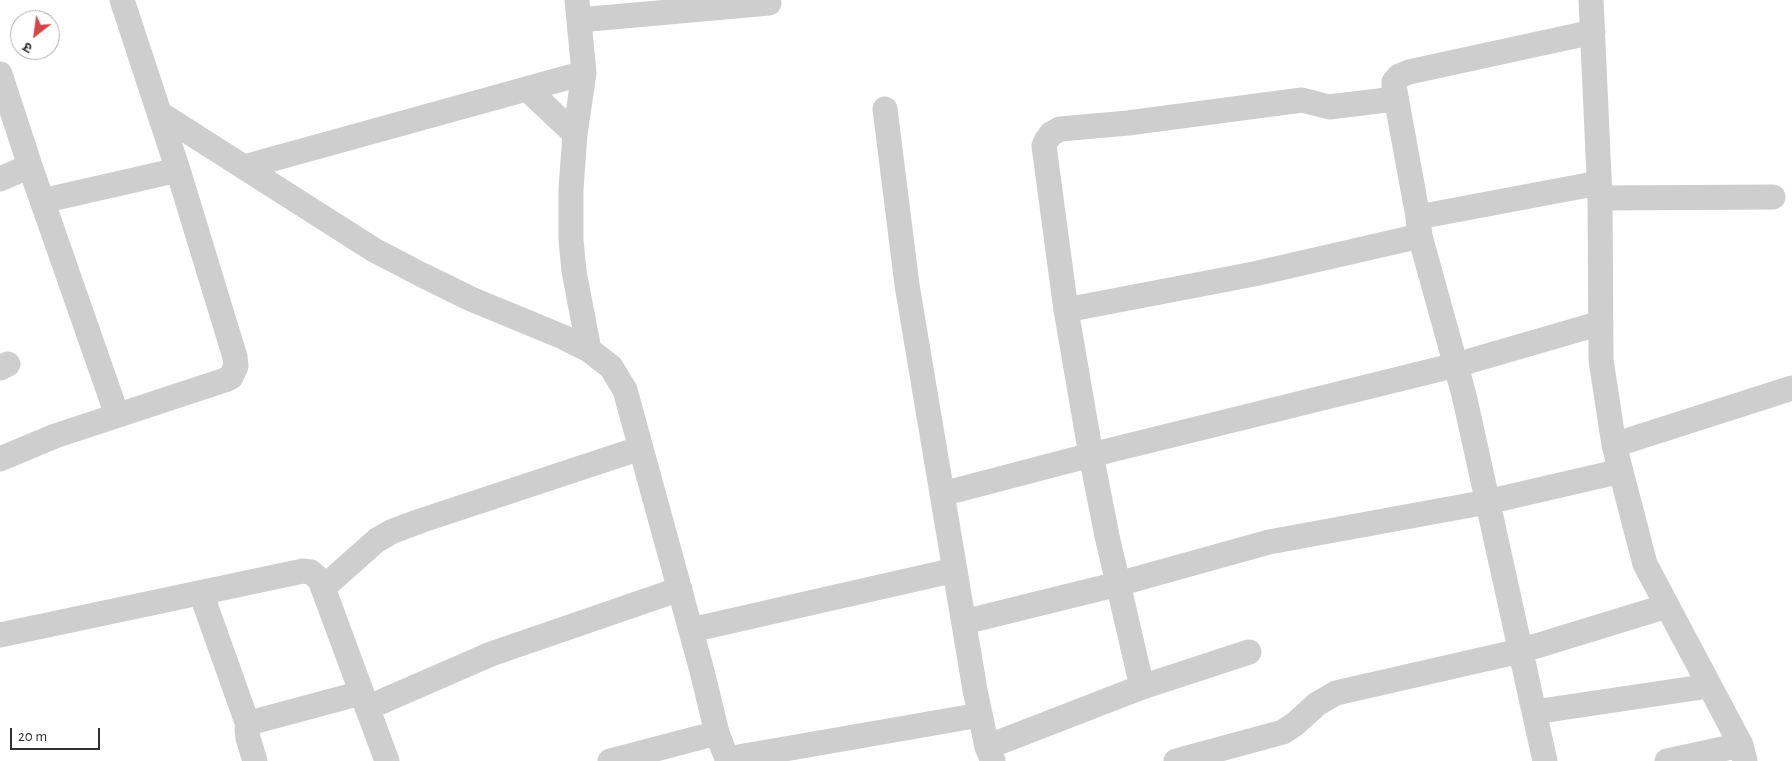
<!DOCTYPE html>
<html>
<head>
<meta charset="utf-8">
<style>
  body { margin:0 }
  #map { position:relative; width:1792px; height:761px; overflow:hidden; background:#fff; font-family:"Alegreya Sans","Noto Sans Devanagari",sans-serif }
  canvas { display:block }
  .north { position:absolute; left:10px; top:10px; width:50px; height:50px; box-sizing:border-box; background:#fff; border:1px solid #adadad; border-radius:50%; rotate:210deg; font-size:14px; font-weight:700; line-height:20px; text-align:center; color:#313131 }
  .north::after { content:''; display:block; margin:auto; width:18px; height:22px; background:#d5464a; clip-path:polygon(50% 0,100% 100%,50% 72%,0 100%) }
  .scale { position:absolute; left:10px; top:728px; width:90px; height:22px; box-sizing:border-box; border:2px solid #313131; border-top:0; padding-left:6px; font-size:15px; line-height:18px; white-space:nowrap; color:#313131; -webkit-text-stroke:4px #fff; paint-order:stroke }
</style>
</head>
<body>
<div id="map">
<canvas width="1792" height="761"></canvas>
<div class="north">उ</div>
<div class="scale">20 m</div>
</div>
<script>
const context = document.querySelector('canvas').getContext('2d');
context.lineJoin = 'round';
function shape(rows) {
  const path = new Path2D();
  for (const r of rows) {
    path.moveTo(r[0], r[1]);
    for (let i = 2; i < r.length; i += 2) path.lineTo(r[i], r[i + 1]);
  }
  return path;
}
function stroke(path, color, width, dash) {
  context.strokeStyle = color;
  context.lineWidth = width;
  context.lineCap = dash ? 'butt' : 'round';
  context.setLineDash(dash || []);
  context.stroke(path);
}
const street = shape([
  [577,0,584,73,575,134,571,189,571,240,574,271,589,350],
  [1591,0,1600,198,1601,360,1614,445,1645,564,1741,745,1745,761],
  [579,20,769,3],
  [0,74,30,166,117,415],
  [527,89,575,134],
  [885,109,907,285,975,690,987,747,993,761],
  [159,113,374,250,422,275,471,299,563,337,589,350,611,367,625,390,702,671,717,733,728,761],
  [244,167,584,73],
  [0,179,30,166],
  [1600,198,1773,197],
  [42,201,178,170],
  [1418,217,1599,183],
  [1066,310,1254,274,1420,236],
  [0,368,8,364],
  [1614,445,1792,388],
  [0,459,55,436,225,380,231,377,236,366,235,357,178,170,122,0],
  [942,494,1091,455,1456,365,1601,323],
  [323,588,377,540,393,531,423,520,641,448],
  [201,593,248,725,247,730],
  [964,622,1118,584,1269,542,1487,502,1621,471],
  [691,630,955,570],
  [0,635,303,571,311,572,320,580,323,588,387,761],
  [1142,687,1107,536,1091,455,1066,310,1044,146,1046,141,1051,134,1060,129,1128,123,1302,100,1329,107,1395,99],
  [367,708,491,654,680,589],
  [1534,712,1709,686],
  [987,747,1142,687,1249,652],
  [727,759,980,715],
  [255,761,248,738,247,730,253,722,361,693],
  [610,761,717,733],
  [1176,761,1283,732,1295,724,1317,704,1336,693,1520,651,1667,606],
  [1545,761,1464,395,1420,236,1418,217,1394,86,1394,82,1399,76,1409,72,1593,32],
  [1667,761,1741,745]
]);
stroke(street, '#cecece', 25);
</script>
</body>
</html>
